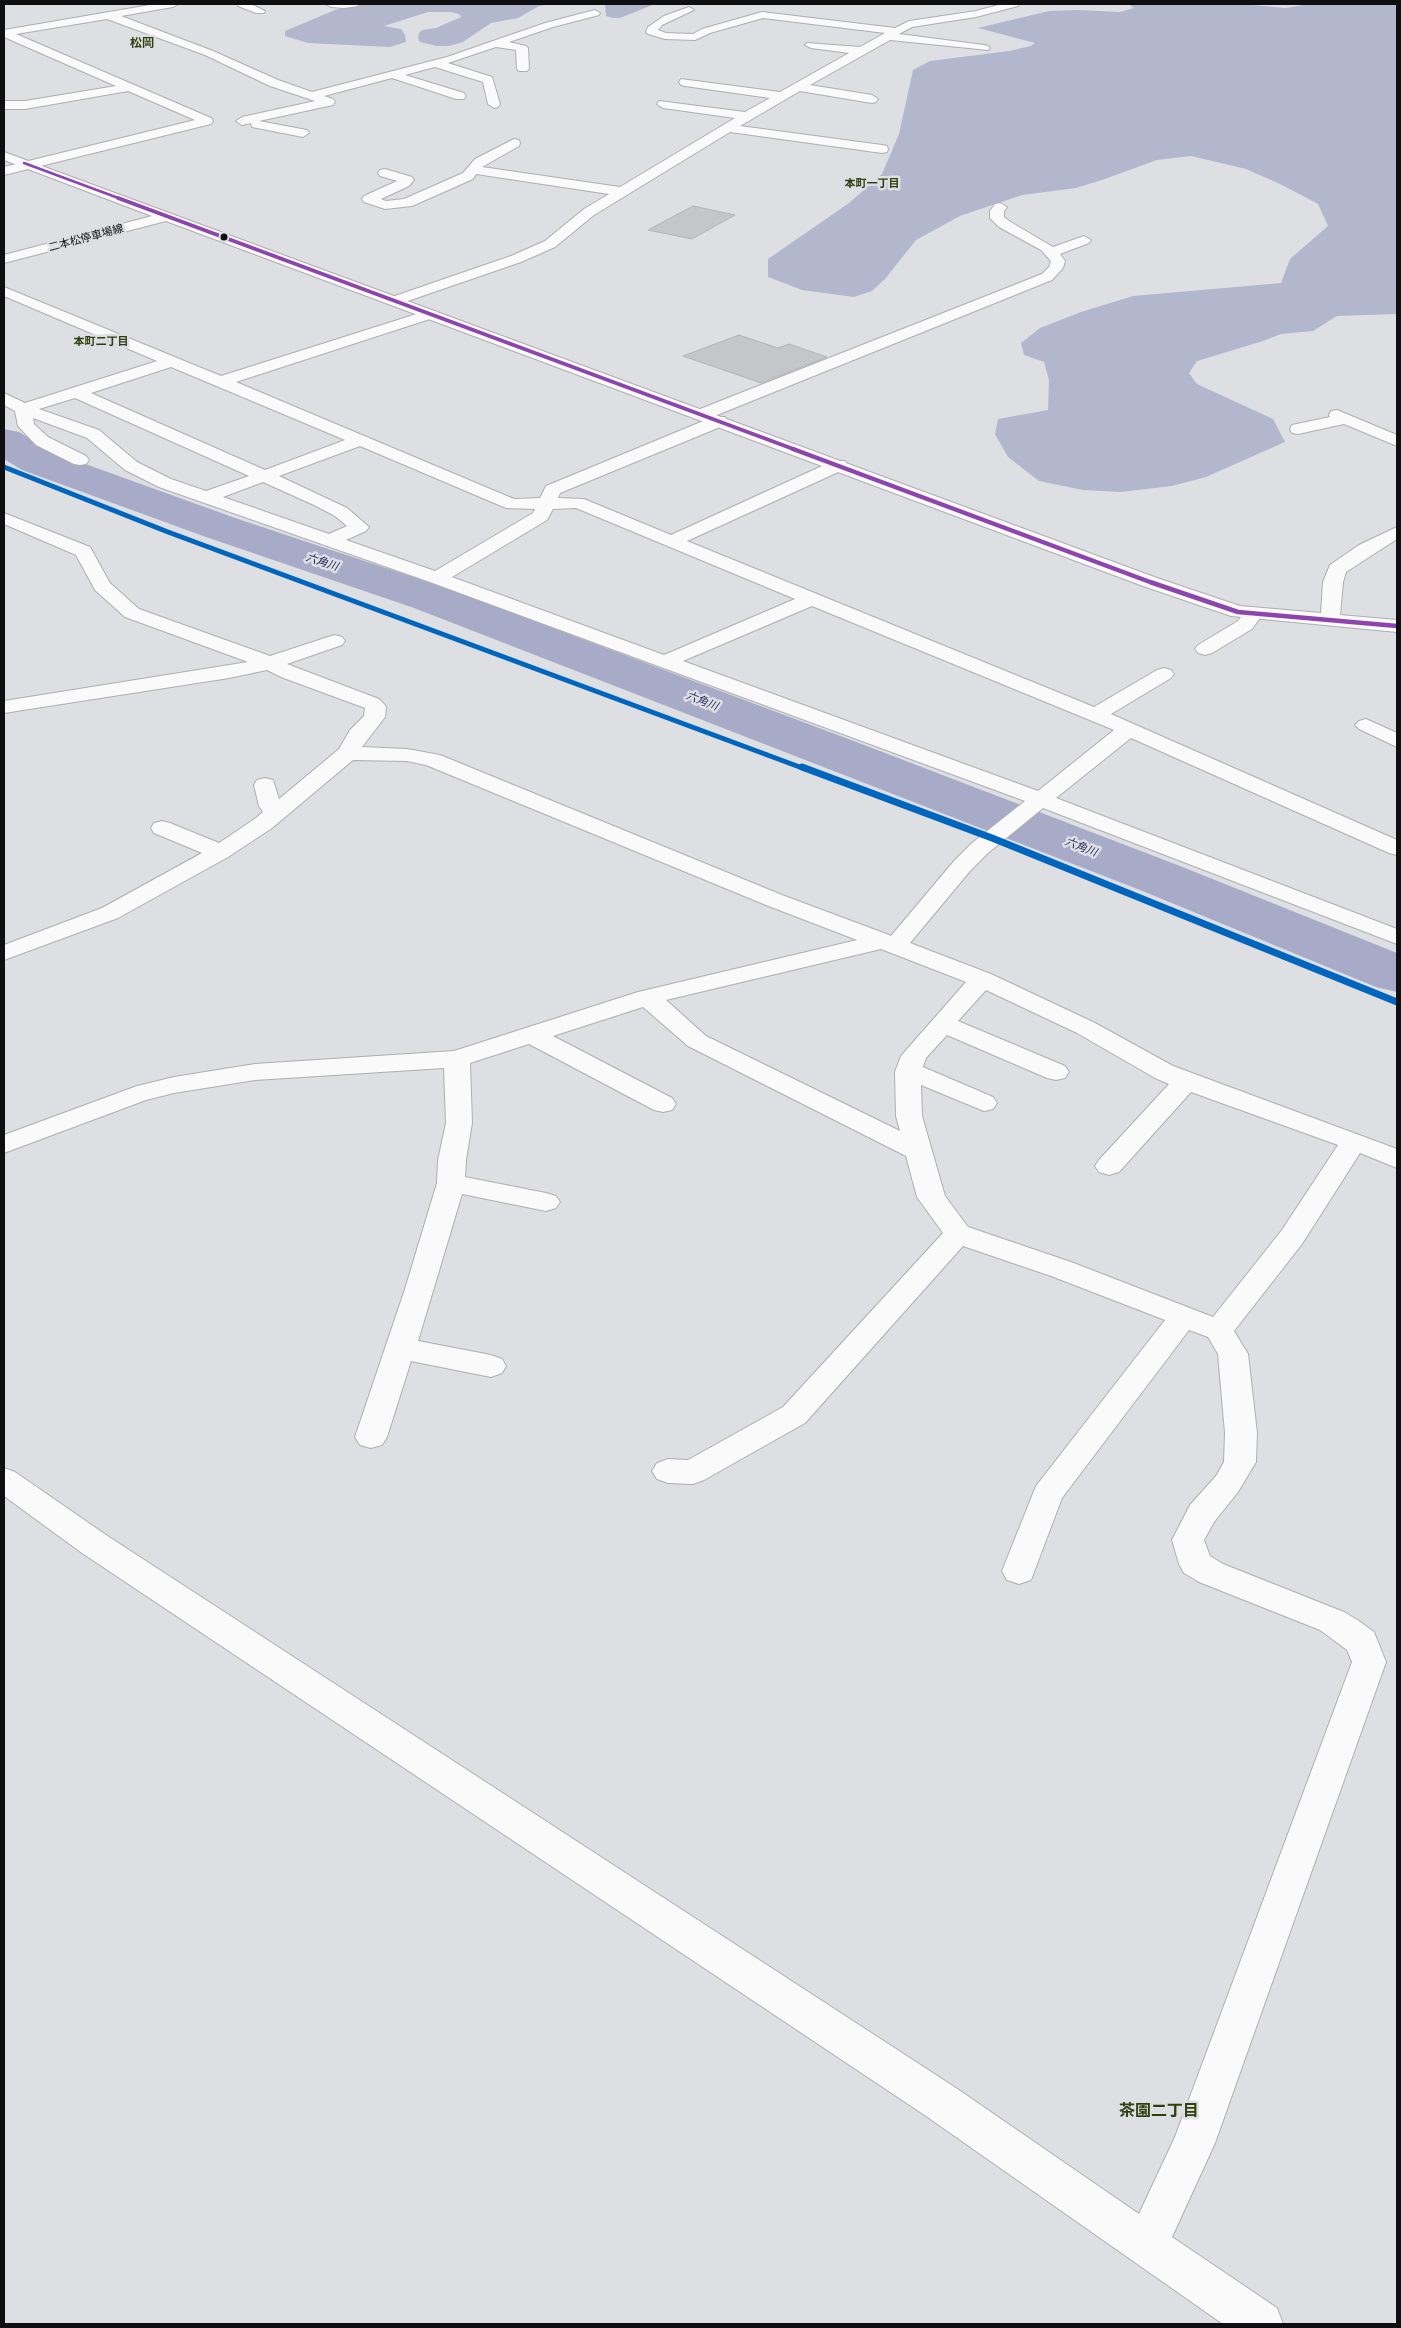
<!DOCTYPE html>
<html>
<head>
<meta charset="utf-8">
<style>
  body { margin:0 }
  #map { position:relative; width:1401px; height:2328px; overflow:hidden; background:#dedfe3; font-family:"Playfair Display",serif }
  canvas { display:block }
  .frame { position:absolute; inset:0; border:5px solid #0f0f11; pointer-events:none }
</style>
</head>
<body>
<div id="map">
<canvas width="1401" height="2328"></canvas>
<div class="frame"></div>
</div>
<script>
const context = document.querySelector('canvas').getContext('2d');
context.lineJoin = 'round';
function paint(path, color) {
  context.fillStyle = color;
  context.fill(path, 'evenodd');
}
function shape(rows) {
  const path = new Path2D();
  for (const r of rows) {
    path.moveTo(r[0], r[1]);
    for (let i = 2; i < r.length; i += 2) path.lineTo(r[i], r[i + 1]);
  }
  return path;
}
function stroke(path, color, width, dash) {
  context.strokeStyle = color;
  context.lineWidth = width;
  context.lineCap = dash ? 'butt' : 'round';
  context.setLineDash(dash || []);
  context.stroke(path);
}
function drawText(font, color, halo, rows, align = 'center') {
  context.font = font + ' "Playfair Display","Noto Sans JP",serif';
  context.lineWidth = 5;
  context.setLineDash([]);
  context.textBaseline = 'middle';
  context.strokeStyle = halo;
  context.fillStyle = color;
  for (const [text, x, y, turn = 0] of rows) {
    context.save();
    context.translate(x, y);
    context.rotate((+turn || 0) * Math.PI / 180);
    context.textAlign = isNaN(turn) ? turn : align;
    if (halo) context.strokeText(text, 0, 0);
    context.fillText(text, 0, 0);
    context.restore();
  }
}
const forest = shape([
  [359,4,551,4,539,6,518,18,491,23,463,42,449,46,437,46,420,42,418,38,419,33,422,30,436,28,461,17,459,14,451,12,428,12,384,26,401,29,405,35,406,42,390,47,308,43,285,36,285,31,335,10],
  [605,4,655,4,620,18,613,18,606,16],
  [1128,4,1241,4,1286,8,1309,4,1397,4,1397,314,1337,316,1313,331,1281,334,1263,341,1197,361,1189,373,1197,384,1273,419,1285,442,1206,477,1172,486,1121,492,1083,490,1039,481,1008,457,995,434,998,419,1048,410,1049,380,1044,362,1024,355,1021,343,1040,328,1081,312,1133,296,1281,283,1290,259,1328,226,1318,204,1282,185,1246,169,1191,156,1157,160,1102,180,1076,188,1022,195,960,216,916,240,885,279,872,291,854,297,802,290,768,277,768,259,849,203,882,174,899,134,913,70,930,61,1009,51,1031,46,1035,43,978,28,1049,11,1078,10,1120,12,1134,8]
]);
const river = shape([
  [4,429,19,432,52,452,238,519,446,588,859,743,1180,866,1397,953,1397,992,1376,987,1140,890,414,608,206,537,22,470,4,459,4,429]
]);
const building = shape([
  [693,206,735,215,692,239,648,230,693,206],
  [739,335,778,348,789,344,827,357,761,383,683,356,739,335]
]);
const minor = shape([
  [156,4,178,4,173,7,121,16,213,51,278,80,312,92,447,57,545,23,595,10,600,13,599,15,553,27,509,42,526,46,528,48,529,69,527,71,519,71,517,69,516,50,496,47,448,63,492,77,500,104,498,107,494,108,488,104,483,82,435,67,405,75,464,93,466,96,464,99,456,99,392,78,324,96,333,99,335,102,333,105,259,121,307,130,309,133,303,137,252,127,251,123,242,125,236,121,242,117,315,101,270,86,205,55,107,19,16,34,211,118,213,121,211,124,4,175,4,167,195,120,128,91,25,109,4,109,4,101,25,101,116,86,4,37,4,30,156,4],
  [237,4,251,4,265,11,264,13,256,13,238,6,237,4],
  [326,4,359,4,358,6,344,8,331,7,326,4],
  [1002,4,1019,4,1018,6,976,17,912,27,899,34,984,45,988,46,990,48,988,50,890,40,810,85,872,95,878,99,876,102,872,103,800,91,740,126,882,145,887,146,888,149,887,152,882,153,730,132,594,215,555,247,521,262,399,304,389,304,386,301,389,298,511,256,545,241,584,209,609,194,476,174,473,179,412,206,385,209,364,202,362,199,364,196,397,181,380,176,378,173,380,170,385,169,412,177,414,180,409,186,381,199,386,201,404,199,463,173,475,159,514,139,519,140,520,143,519,146,482,167,620,187,735,118,663,108,657,104,659,101,745,112,770,98,685,86,681,85,679,82,681,79,780,92,849,53,811,48,805,45,807,43,860,47,885,33,763,18,710,33,695,40,665,39,648,34,646,32,648,27,664,16,689,7,694,10,662,25,658,30,666,33,693,34,702,29,762,12,895,28,909,21,976,11,1002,4],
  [1000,203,1007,207,1004,211,1004,217,1009,221,1053,247,1084,236,1091,240,1089,243,1060,254,1065,261,1063,268,1052,280,707,419,695,419,693,415,695,411,1042,274,1049,267,1051,261,1041,250,999,227,990,218,990,211,995,204,1000,203],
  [4,287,221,376,426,311,436,311,439,314,436,317,236,382,514,499,540,498,546,486,713,417,725,417,727,421,725,425,560,493,558,498,584,499,671,535,833,461,845,461,848,465,845,469,687,541,1094,707,1157,670,1164,668,1171,670,1174,674,1171,678,1111,714,1397,840,1397,855,1389,853,1131,738,1056,798,1397,929,1397,944,1043,808,988,853,970,871,910,943,991,974,1095,1023,1173,1066,1397,1149,1397,1168,1360,1153,1302,1244,1234,1331,1248,1354,1257,1433,1256,1462,1238,1492,1214,1522,1204,1540,1210,1556,1223,1564,1344,1612,1359,1621,1374,1632,1386,1662,1215,2143,1172,2237,1277,2308,1283,2324,1223,2324,926,2116,82,1553,4,1496,4,1468,15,1472,106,1535,956,2088,1139,2214,1175,2137,1352,1662,1347,1650,1320,1630,1199,1582,1184,1573,1179,1564,1172,1540,1190,1505,1216,1476,1224,1462,1225,1433,1218,1354,1208,1337,1189,1330,1062,1498,1031,1580,1019,1584,1007,1580,1002,1571,1036,1486,1165,1320,1051,1276,963,1246,805,1423,704,1480,693,1484,668,1483,657,1479,652,1471,657,1463,668,1459,688,1460,783,1407,943,1233,917,1197,906,1156,688,1046,643,1007,553,1036,672,1098,676,1104,672,1110,663,1112,654,1110,529,1044,470,1063,472,1123,466,1160,465,1177,546,1193,556,1196,560,1202,556,1208,546,1211,462,1194,418,1341,491,1355,502,1359,506,1366,502,1373,491,1377,411,1361,387,1437,382,1445,371,1448,360,1445,355,1437,405,1289,437,1183,438,1160,446,1123,444,1068,255,1080,174,1093,146,1100,4,1153,4,1135,137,1086,174,1077,255,1064,454,1051,638,992,857,940,766,905,426,765,407,761,353,760,272,828,228,857,118,918,4,960,4,945,102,908,202,853,154,833,151,828,154,823,162,821,170,823,219,843,256,818,263,812,259,806,254,785,257,780,265,778,273,780,279,799,339,749,350,730,364,716,365,708,281,677,267,670,229,678,4,713,4,701,248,662,125,617,95,590,76,555,4,524,4,513,90,547,110,583,139,609,270,656,328,637,335,635,342,637,345,641,342,645,287,664,379,699,383,703,386,707,385,717,362,747,407,749,440,755,782,895,889,935,891,936,954,861,972,843,1025,801,430,582,159,487,125,470,87,438,33,418,34,424,48,437,86,456,89,460,86,464,80,465,74,464,36,445,18,426,15,411,4,405,4,393,25,403,157,361,4,296,4,287],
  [171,367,214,385,345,440,265,470,91,393,171,367],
  [75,398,249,476,206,491,171,479,137,462,99,430,39,409,75,398],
  [360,446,506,508,535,509,533,513,435,571,346,540,366,531,369,527,347,508,279,476,360,446],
  [263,482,314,505,335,516,347,526,329,534,223,497,263,482],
  [576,508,795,599,664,655,452,577,547,520,553,509,576,508],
  [812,606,1114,730,1038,791,683,661,812,606],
  [881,949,966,982,901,1056,895,1072,896,1116,900,1131,706,1036,666,1000,881,949],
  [986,990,1077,1033,1155,1078,1169,1084,1099,1160,1095,1166,1099,1172,1109,1175,1119,1172,1191,1092,1338,1145,1282,1230,1213,1317,1071,1262,968,1227,945,1196,922,1116,921,1085,984,1111,993,1109,997,1103,993,1097,923,1067,926,1058,947,1035,1047,1078,1056,1080,1065,1078,1069,1072,1065,1066,958,1021,986,990],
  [1337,410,1397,435,1397,446,1344,424,1298,434,1292,433,1290,429,1292,425,1330,417,1329,415,1331,411,1337,410],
  [1252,609,1259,611,1262,615,1252,629,1212,653,1205,655,1198,653,1195,649,1198,645,1238,621,1245,611,1252,609],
  [1366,719,1397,733,1397,747,1359,729,1355,725,1359,721,1366,719]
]);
const major = shape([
  [4,152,1157,578,1240,606,1321,613,1323,582,1330,565,1359,545,1397,527,1397,539,1346,572,1343,582,1340,615,1397,620,1397,632,1231,616,1143,586,166,221,4,263,4,255,152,216,4,160,4,152]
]);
const bus1Far2 = shape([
  [24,163,121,199]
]);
const bus1Far1 = shape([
  [118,198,796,450]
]);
const bus1 = shape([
  [793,449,1150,582,1238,612,1397,626]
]);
const rail1Far1 = shape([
  [4,467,168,532,805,769]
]);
const rail1 = shape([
  [802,767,992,838,1397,1002]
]);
const markers = [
  [224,237,4.5,"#0f0f11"]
];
const farNeighbourhoodnames = [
  ["本町一丁目",872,184],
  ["本町二丁目",101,342]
];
const farStreetnames = [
  ["二本松停車場線",86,238,-15]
];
const farWaternames = [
  ["六角川",322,562,18],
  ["六角川",702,701,21],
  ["六角川",1081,847,21]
];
const farQuarternames = [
  ["松岡",142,43]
];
const nearNeighbourhoodnames = [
  ["茶園二丁目",1159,2111]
];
paint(forest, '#b3b7ce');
paint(river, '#a7abc8');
paint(building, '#c5c6c9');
stroke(building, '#b2b3b6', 1);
stroke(minor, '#aeaeb1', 2);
stroke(major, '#aeaeb1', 2);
paint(minor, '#fafafb');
paint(major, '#fafafb');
stroke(bus1Far2, '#8e44ad', 2.5);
stroke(bus1Far1, '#8e44ad', 4);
stroke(bus1, '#8e44ad', 4.5);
stroke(rail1Far1, '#0065bd', 5);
stroke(rail1, '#0065bd', 7);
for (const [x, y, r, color] of markers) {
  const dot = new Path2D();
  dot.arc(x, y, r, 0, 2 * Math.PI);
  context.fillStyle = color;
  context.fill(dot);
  stroke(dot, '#dddee4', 2);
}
drawText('bold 11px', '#2d400b', '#dddee4', farNeighbourhoodnames);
drawText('11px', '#0f0f11', '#dddee4', farStreetnames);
drawText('italic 11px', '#242758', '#dddee4', farWaternames);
drawText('bold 12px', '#2d400b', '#dddee4', farQuarternames);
drawText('bold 16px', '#2d400b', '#dddee4', nearNeighbourhoodnames);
</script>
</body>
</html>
